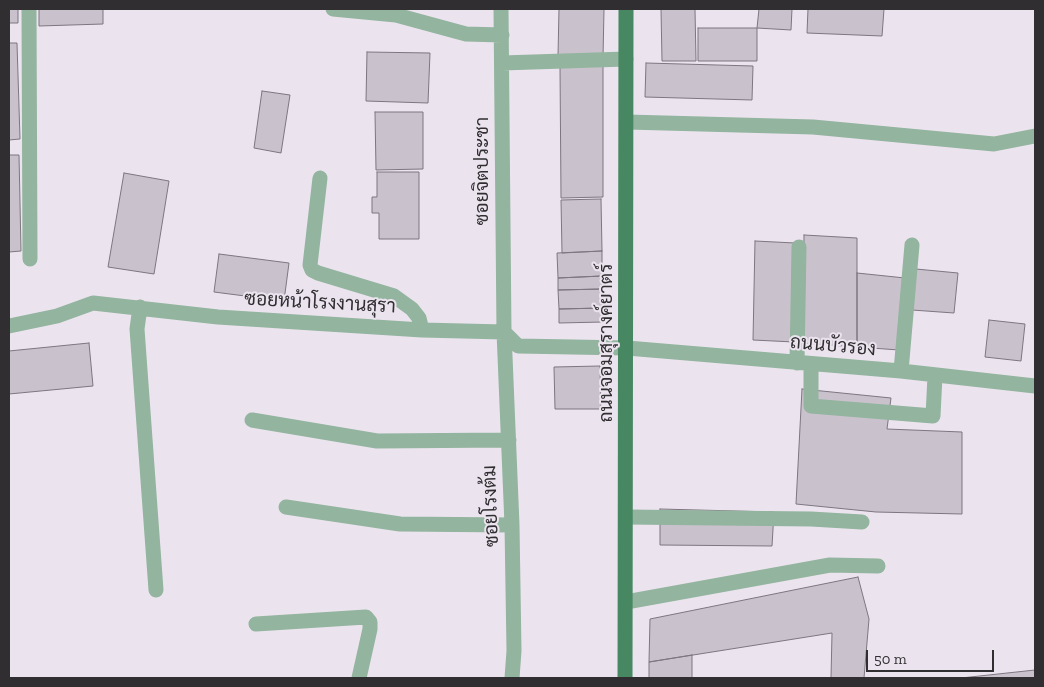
<!DOCTYPE html>
<html>
<head>
<meta charset="utf-8">
<style>
  body { margin:0 }
  #map { position:relative; width:1044px; height:687px; overflow:hidden; background:#ebe4ef; font-family:"Zilla Slab",serif }
  canvas { display:block }
  .frame { position:absolute; inset:0; border:10px solid #312e32; pointer-events:none }
  .scale { position:absolute; left:866px; top:650px; width:128px; height:22px; box-sizing:border-box; border:2px solid #312e32; border-top:0; padding-left:6px; font-size:15px; line-height:18px; white-space:nowrap; color:#312e32; -webkit-text-stroke:4px #ebe4ef; paint-order:stroke }
</style>
</head>
<body>
<div id="map">
<canvas width="1044" height="687"></canvas>
<div class="frame"></div>
<div class="scale">50 m</div>
</div>
<script>
const context = document.querySelector('canvas').getContext('2d');
context.lineJoin = 'round';
function paint(path, color) {
  context.fillStyle = color;
  context.fill(path, 'evenodd');
}
function shape(rows) {
  const path = new Path2D();
  for (const r of rows) {
    path.moveTo(r[0], r[1]);
    for (let i = 2; i < r.length; i += 2) path.lineTo(r[i], r[i + 1]);
  }
  return path;
}
function stroke(path, color, width, dash) {
  context.strokeStyle = color;
  context.lineWidth = width;
  context.lineCap = dash ? 'butt' : 'round';
  context.setLineDash(dash || []);
  context.stroke(path);
}
function drawText(font, color, halo, rows, align = 'center') {
  context.font = font + ' "Zilla Slab",Sarabun,serif';
  context.lineWidth = 4;
  context.setLineDash([]);
  context.textBaseline = 'middle';
  context.strokeStyle = halo;
  context.fillStyle = color;
  for (const [text, x, y, turn = 0] of rows) {
    context.save();
    context.translate(x, y);
    context.rotate((+turn || 0) * Math.PI / 180);
    context.textAlign = isNaN(turn) ? turn : align;
    if (halo) context.strokeText(text, 0, 0);
    context.fillText(text, 0, 0);
    context.restore();
  }
}
const building = shape([
  [9,9,18,9,18,23,9,23,9,9],
  [39,9,103,9,103,24,39,26,39,9],
  [559,9,604,9,603,57,558,56,559,9],
  [661,9,695,9,696,61,662,61,661,9],
  [759,9,792,9,791,30,757,28,759,9],
  [808,9,884,9,882,36,807,33,808,9],
  [698,28,757,28,757,61,698,61,698,28],
  [9,43,17,43,20,139,9,140,9,43],
  [367,52,430,53,428,103,366,101,367,52],
  [646,63,753,66,752,100,645,97,646,63],
  [560,65,603,65,603,197,561,198,560,65],
  [262,91,290,95,281,153,254,148,262,91],
  [375,112,423,112,423,169,376,170,375,112],
  [9,155,19,155,21,251,9,252,9,155],
  [377,172,419,172,419,239,379,239,379,213,372,213,372,197,377,197,377,172],
  [124,173,169,181,154,274,108,267,124,173],
  [601,199,602,251,562,253,561,200,601,199],
  [804,235,857,238,857,347,803,343,804,235],
  [755,241,795,243,794,342,753,340,755,241],
  [602,251,602,276,558,278,557,253,602,251],
  [219,254,289,263,284,301,214,292,219,254],
  [916,269,958,273,954,313,912,310,916,269],
  [857,273,905,278,899,350,857,347,857,273],
  [602,276,602,289,558,290,558,278,602,276],
  [602,289,602,308,559,309,558,290,602,289],
  [602,308,603,322,559,323,559,309,602,308],
  [989,320,1025,324,1021,361,985,357,989,320],
  [89,343,93,386,9,394,9,351,89,343],
  [600,366,601,409,555,409,554,367,600,366],
  [802,389,891,398,887,429,962,432,962,514,876,512,796,504,802,389],
  [660,509,774,512,772,546,660,545,660,509],
  [858,577,869,619,864,678,831,678,832,633,649,662,650,619,858,577],
  [692,655,692,678,649,678,649,662,692,655],
  [1035,670,1035,678,961,678,1035,670]
]);
const minor = shape([
  [29,9,30,259],
  [333,9,396,15,466,34,502,35],
  [501,9,504,332,512,525,514,651,512,678],
  [502,63,626,59],
  [627,122,813,127,994,144,1035,136],
  [320,178,310,265,312,270,318,273,394,296,412,309,419,318,422,330],
  [140,307,137,329,156,590],
  [9,326,57,316,93,303,218,317,422,330,504,332,518,346,627,348,901,371,1035,386],
  [797,363,799,247],
  [811,365,811,406,933,416,935,376],
  [901,371,912,245],
  [252,420,377,441,509,440],
  [286,507,400,524,512,525],
  [626,517,811,519,862,522],
  [626,602,830,565,878,566],
  [256,624,366,617,370,622,370,629,359,678]
]);
const major = shape([
  [625,678,626,9]
]);
const streetNames = [
  ["ซอยจิตประชา",483,171,-90],
  ["ซอยหน้าโรงงานสุรา",320,303,3],
  ["ถนนจอมสุรางค์ยาตร์",607,343,-90],
  ["ถนนบัวรอง",833,346,5],
  ["ซอยโรงต้ม",491,506,-92]
];
paint(building, '#c9c2cd');
stroke(building, '#7d7680', 1);
stroke(minor, '#93b49e', 15);
stroke(major, '#478862', 15);
drawText('19px', '#312e32', '#ebe4ef', streetNames);
</script>
</body>
</html>
